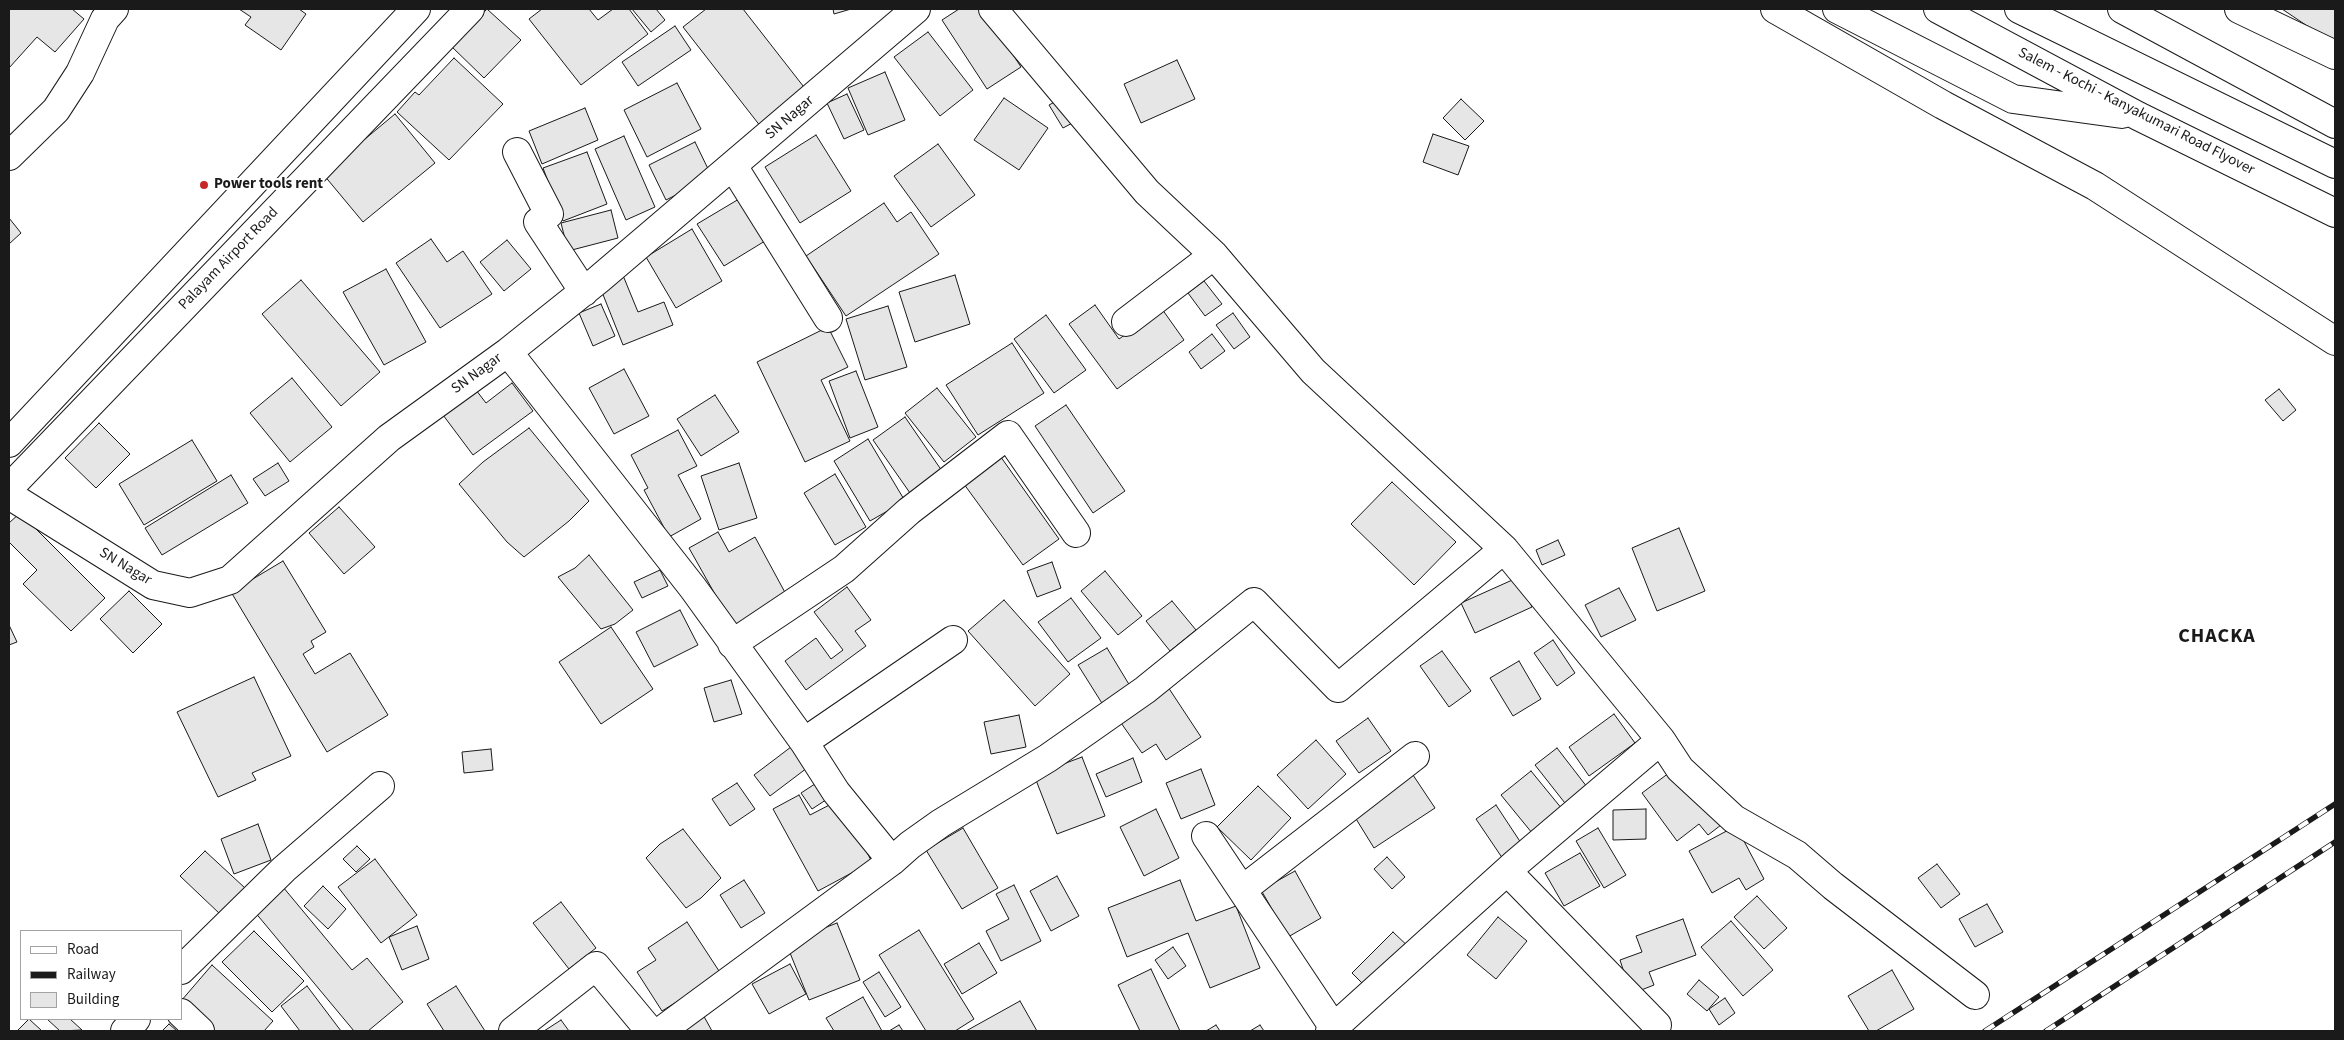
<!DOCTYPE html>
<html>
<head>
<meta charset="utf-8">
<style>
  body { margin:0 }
  #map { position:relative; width:2344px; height:1040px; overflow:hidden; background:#fff; font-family:"Source Sans 3",sans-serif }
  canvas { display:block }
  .frame { position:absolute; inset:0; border:10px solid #1a1a1a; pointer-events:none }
  .legend { position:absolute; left:20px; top:930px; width:162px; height:90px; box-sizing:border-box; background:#fff; border:1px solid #a3a3a3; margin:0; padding:6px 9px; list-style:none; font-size:15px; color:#1a1a1a }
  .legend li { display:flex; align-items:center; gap:10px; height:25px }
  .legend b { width:25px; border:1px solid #a3a3a3 }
</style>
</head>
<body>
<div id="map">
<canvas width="2344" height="1040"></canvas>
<div class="frame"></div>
<ul class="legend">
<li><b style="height:6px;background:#fff"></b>Road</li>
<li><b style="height:6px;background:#1a1a1a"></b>Railway</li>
<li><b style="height:14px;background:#e6e6e6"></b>Building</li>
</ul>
</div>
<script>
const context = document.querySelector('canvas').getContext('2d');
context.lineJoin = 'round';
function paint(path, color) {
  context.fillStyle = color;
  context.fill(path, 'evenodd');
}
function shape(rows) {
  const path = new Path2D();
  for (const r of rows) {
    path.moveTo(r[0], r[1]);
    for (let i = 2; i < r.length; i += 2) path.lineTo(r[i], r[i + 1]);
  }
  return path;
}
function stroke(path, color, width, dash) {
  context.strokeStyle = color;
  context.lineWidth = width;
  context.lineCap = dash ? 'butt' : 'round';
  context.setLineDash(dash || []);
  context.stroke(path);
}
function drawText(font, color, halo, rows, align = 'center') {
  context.font = font + ' "Source Sans 3",sans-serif';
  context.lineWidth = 4;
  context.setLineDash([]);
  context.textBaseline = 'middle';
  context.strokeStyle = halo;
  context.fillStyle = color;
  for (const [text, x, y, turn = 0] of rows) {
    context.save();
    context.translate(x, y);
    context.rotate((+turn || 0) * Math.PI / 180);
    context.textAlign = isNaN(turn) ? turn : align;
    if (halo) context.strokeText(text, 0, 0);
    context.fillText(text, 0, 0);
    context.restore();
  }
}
const building = shape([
  [9,9,72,9,84,19,55,52,37,37,9,68,9,9],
  [239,9,299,9,306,14,281,50,245,25,251,17,239,9],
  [487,9,521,40,484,78,451,46,487,9],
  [542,9,589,9,598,20,613,9,629,9,648,34,581,85,529,19,542,9],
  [632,9,656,9,665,20,651,32,632,9],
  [706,9,743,9,807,91,761,127,683,27,706,9],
  [833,9,851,9,834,14,833,9],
  [959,9,983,9,1021,67,987,89,942,20,959,9],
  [2282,9,2335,9,2335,43,2334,44,2282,9],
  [675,26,691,50,638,86,622,62,675,26],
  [928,32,973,90,940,116,894,57,928,32],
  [454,58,503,104,449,160,397,112,415,92,419,95,454,58],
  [1177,60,1195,99,1141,123,1124,84,1177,60],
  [885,72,905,120,868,135,848,88,885,72],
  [677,83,701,129,647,157,624,110,677,83],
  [847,94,864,130,844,139,827,103,847,94],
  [1064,97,1078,120,1063,128,1049,105,1064,97],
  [1004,98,1048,128,1019,170,974,140,1004,98],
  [1461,99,1484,121,1465,140,1443,118,1461,99],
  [585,108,598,140,542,164,529,131,585,108],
  [395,114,435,163,363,222,323,174,395,114],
  [1433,134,1469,146,1458,175,1423,162,1433,134],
  [816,135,851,191,800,223,765,167,816,135],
  [624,136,655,207,626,220,595,149,624,136],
  [695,142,712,177,666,200,649,165,695,142],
  [938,144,975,195,931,227,894,176,938,144],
  [587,152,607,204,563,221,543,168,587,152],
  [739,199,765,241,724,266,697,224,739,199],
  [884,203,897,222,911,212,939,254,846,316,806,256,884,203],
  [611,210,618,238,568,251,561,223,611,210],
  [9,218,21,233,9,244,9,218],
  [692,229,722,281,676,308,646,257,692,229],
  [431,239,447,262,463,251,492,294,440,328,396,263,431,239],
  [507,240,531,269,504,291,480,262,507,240],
  [386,269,426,342,384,365,343,292,386,269],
  [622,273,638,312,664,302,673,325,623,345,598,282,622,273],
  [955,275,970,324,915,342,899,292,955,275],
  [301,280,380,372,341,406,262,314,301,280],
  [1204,281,1222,304,1205,316,1188,293,1204,281],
  [601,304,615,336,593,346,579,313,601,304],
  [1095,305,1119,339,1162,309,1184,340,1117,389,1069,324,1095,305],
  [888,306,907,367,865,380,846,319,888,306],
  [1233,313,1250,337,1234,349,1216,325,1233,313],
  [1046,315,1086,370,1054,393,1014,339,1046,315],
  [828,327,848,367,821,380,850,441,805,462,757,362,828,327],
  [1212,334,1225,351,1201,369,1189,352,1212,334],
  [1012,343,1044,393,978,435,946,385,1012,343],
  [624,369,649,416,614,434,589,388,624,369],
  [856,371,878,427,850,438,829,381,856,371],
  [292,378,332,427,290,462,250,413,292,378],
  [512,383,533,411,473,455,443,415,476,390,486,403,512,383],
  [937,388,976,437,944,462,905,413,937,388],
  [2279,389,2296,410,2283,421,2265,400,2279,389],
  [715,395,739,432,701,456,677,419,715,395],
  [1066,405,1125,491,1093,513,1035,426,1066,405],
  [905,417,942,471,910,493,873,440,905,417],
  [99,423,130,454,96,488,65,458,99,423],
  [529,428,589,501,569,521,524,557,507,542,459,484,483,462,529,428],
  [678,430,697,466,678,475,701,519,669,537,644,490,648,488,631,455,678,430],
  [868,439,905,501,870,521,834,461,868,439],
  [192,440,217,481,144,525,119,484,192,440],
  [998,453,1059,539,1023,565,961,480,998,453],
  [278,463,289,481,265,496,253,479,278,463],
  [739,463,757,518,719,530,701,476,739,463],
  [835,474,866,527,835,545,804,493,835,474],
  [231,475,248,503,162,555,145,528,231,475],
  [1392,482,1456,542,1414,585,1351,524,1392,482],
  [339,507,375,547,344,574,309,533,339,507],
  [20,513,105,598,71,631,23,584,37,570,9,542,9,523,20,513],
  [1679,528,1705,591,1657,611,1632,548,1679,528],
  [718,532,729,552,755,537,788,598,734,628,689,548,718,532],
  [1558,540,1565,555,1542,565,1536,550,1558,540],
  [589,555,633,610,615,624,601,629,558,577,575,568,589,555],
  [283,561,326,632,311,641,314,647,303,654,315,674,350,653,388,715,327,752,231,592,283,561],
  [1052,562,1061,588,1037,597,1027,571,1052,562],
  [660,570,668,586,642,598,634,582,660,570],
  [1105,571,1142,616,1118,635,1081,591,1105,571],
  [1519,577,1532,607,1475,633,1461,603,1519,577],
  [847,587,871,620,855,631,866,646,806,690,785,661,816,638,831,659,843,650,814,612,847,587],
  [1619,588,1636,620,1601,637,1585,605,1619,588],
  [129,591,162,624,133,653,100,619,129,591],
  [1071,598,1101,638,1068,662,1038,622,1071,598],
  [1004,600,1070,674,1035,706,968,631,1004,600],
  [1172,601,1196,630,1170,651,1146,621,1172,601],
  [680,610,698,645,654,667,636,632,680,610],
  [9,625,17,642,9,645,9,625],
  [611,627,653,689,601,724,559,662,611,627],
  [1553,640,1575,673,1557,686,1534,653,1553,640],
  [1107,648,1133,691,1105,708,1078,665,1107,648],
  [1442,651,1471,691,1449,707,1420,666,1442,651],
  [1519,661,1541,699,1513,716,1490,678,1519,661],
  [254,677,291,756,252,773,256,780,218,797,177,712,254,677],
  [731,680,742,714,714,722,704,688,731,680],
  [1168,687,1201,737,1166,760,1156,744,1142,753,1119,720,1168,687],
  [1614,714,1635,743,1589,776,1569,747,1614,714],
  [1019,715,1026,747,991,754,984,722,1019,715],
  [1368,718,1391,751,1359,773,1336,741,1368,718],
  [1316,740,1346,774,1308,809,1277,775,1316,740],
  [791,747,807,768,770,796,754,775,791,747],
  [1557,748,1594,796,1572,812,1535,765,1557,748],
  [491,749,493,770,464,773,462,752,491,749],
  [1082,757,1105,816,1057,834,1034,775,1082,757],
  [1133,758,1142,782,1106,797,1096,774,1133,758],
  [1677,767,1721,825,1708,835,1699,824,1677,841,1642,793,1677,767],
  [1201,769,1215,805,1181,819,1166,783,1201,769],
  [1531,771,1567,815,1537,839,1501,795,1531,771],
  [1413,775,1435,808,1374,848,1353,814,1413,775],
  [821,780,832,796,812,809,801,793,821,780],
  [737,783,755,809,730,826,712,799,737,783],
  [1258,786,1291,818,1251,860,1217,827,1258,786],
  [799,795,810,815,839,800,872,862,818,891,773,809,799,795],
  [1496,805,1525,849,1505,862,1476,819,1496,805],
  [1156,809,1179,858,1144,876,1120,827,1156,809],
  [1646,809,1646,839,1613,840,1613,810,1646,809],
  [258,824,271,860,234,874,221,839,258,824],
  [1736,826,1764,879,1746,890,1739,878,1712,893,1689,851,1736,826],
  [963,828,998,888,962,909,926,850,963,828],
  [1598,828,1626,875,1604,888,1576,841,1598,828],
  [683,829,721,878,701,898,686,908,646,858,660,844,683,829],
  [357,846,370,859,356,872,343,859,357,846],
  [205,851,245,888,220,914,180,876,205,851],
  [1580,853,1600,886,1564,906,1545,873,1580,853],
  [1387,857,1405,877,1392,889,1374,869,1387,857],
  [375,859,417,915,381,943,338,887,375,859],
  [1937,864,1960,894,1941,908,1918,878,1937,864],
  [1295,871,1321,918,1288,937,1261,890,1295,871],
  [1057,876,1079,916,1051,931,1030,891,1057,876],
  [744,880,765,913,741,928,720,895,744,880],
  [1180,880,1196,921,1236,906,1260,968,1210,988,1188,933,1127,957,1108,908,1180,880],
  [1014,885,1041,941,1001,961,986,931,1009,919,996,894,1014,885],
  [323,886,346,909,328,929,304,906,323,886],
  [283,887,352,970,367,958,403,1002,368,1031,354,1031,254,911,283,887],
  [1757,896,1787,928,1764,949,1734,917,1757,896],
  [561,902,596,948,569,969,533,923,561,902],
  [1987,904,2003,932,1975,947,1959,919,1987,904],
  [1498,917,1527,941,1496,979,1467,955,1498,917],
  [1683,919,1696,955,1649,972,1654,985,1631,994,1620,960,1642,952,1636,936,1683,919],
  [1731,921,1773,970,1743,996,1701,947,1731,921],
  [687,922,721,974,662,1011,637,972,656,960,648,948,687,922],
  [837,923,860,980,809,1000,786,943,837,923],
  [417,926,429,959,402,970,389,937,417,926],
  [919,930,974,1019,955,1031,926,1031,879,955,919,930],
  [254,931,304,981,272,1012,222,962,254,931],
  [1393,932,1413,951,1372,993,1352,973,1393,932],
  [979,943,997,973,962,994,944,964,979,943],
  [1173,947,1186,966,1168,979,1155,960,1173,947],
  [790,964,806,994,769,1014,752,984,790,964],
  [212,965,273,1021,264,1031,214,1031,181,1001,212,965],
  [1151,969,1180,1031,1140,1031,1118,985,1151,969],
  [1892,970,1914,1009,1876,1031,1869,1031,1848,996,1892,970],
  [879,972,901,1007,885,1017,863,982,879,972],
  [1699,980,1719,997,1707,1011,1687,994,1699,980],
  [307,986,341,1031,300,1031,281,1006,307,986],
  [456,986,485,1031,444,1031,427,1004,456,986],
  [863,997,882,1031,834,1031,826,1018,863,997],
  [1725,998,1735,1013,1719,1025,1709,1009,1725,998],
  [1020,1001,1037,1031,966,1031,1020,1001],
  [701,1011,712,1031,681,1031,701,1011],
  [29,1019,42,1031,17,1031,29,1019],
  [47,1019,70,1019,82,1030,60,1031,47,1019],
  [561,1020,569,1031,544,1031,561,1020],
  [169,1024,177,1031,162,1031,169,1024],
  [899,1025,903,1031,889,1031,899,1025],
  [1216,1025,1220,1031,1206,1031,1216,1025],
  [1260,1025,1264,1031,1250,1031,1260,1025]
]);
const minor = shape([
  [993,9,1147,192,1214,255,1313,371,1504,549,1661,740,1516,863,1330,1031],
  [1775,9,1943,105,2095,186,2335,341],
  [2239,9,2335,55],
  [517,152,549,214,538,222,584,292],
  [9,156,56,110,80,73,105,19,114,9],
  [733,166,828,318],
  [1126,322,1214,255],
  [508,352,693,588,804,742,836,792,892,861],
  [9,495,153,585,190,593,230,580,389,438,508,352,598,280,916,9],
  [732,644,844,569,909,511,1008,435,1076,533],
  [1661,740,1680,769,1734,819,1797,855,1833,886,1975,995],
  [804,742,953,640],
  [1206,836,1334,1028],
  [1507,871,1657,1025],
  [1242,890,1415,756],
  [181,970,284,869,380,786],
  [181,1013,200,1031],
  [125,1031,136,1019],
  [513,1031,596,966,650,1031],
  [661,1031,892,861,910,845,941,823,1048,758,1145,690,1254,602,1338,688,1504,549]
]);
const primary = shape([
  [9,443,416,9],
  [9,488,470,9]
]);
const trunk = shape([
  [1837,9,2013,99,2122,114],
  [1938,9,2138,116,2335,213],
  [2019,9,2335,164],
  [2122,9,2335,124]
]);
const rail = shape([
  [1985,1031,2335,804],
  [2046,1031,2335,842]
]);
const markers = [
  [204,185,5,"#c62828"]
];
const streetNames = [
  ["Salem - Kochi - Kanyakumari Road Flyover",2136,112,27],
  ["SN Nagar",790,118,-41],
  ["Palayam Airport Road",229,259,-46],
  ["SN Nagar",477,374,-36],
  ["SN Nagar",125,567,31]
];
const poiNames = [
  ["Power tools rent",214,185]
];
const districtNames = [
  ["CHACKA",2217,638]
];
paint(building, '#e6e6e6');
stroke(building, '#1a1a1a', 1);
stroke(minor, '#1a1a1a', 30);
stroke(primary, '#1a1a1a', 30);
stroke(trunk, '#1a1a1a', 30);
stroke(minor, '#fff', 28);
stroke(primary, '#fff', 28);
stroke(trunk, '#fff', 28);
stroke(rail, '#1a1a1a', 5.5);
stroke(rail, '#fff', 4, [11]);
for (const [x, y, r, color] of markers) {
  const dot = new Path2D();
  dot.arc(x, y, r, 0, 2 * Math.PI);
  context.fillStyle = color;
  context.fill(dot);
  stroke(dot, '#fff', 2);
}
drawText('15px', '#1a1a1a', '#fff', streetNames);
drawText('bold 15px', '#1a1a1a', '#fff', poiNames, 'left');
context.letterSpacing = '1px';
drawText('bold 20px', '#1a1a1a', '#fff', districtNames);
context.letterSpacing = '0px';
</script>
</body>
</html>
